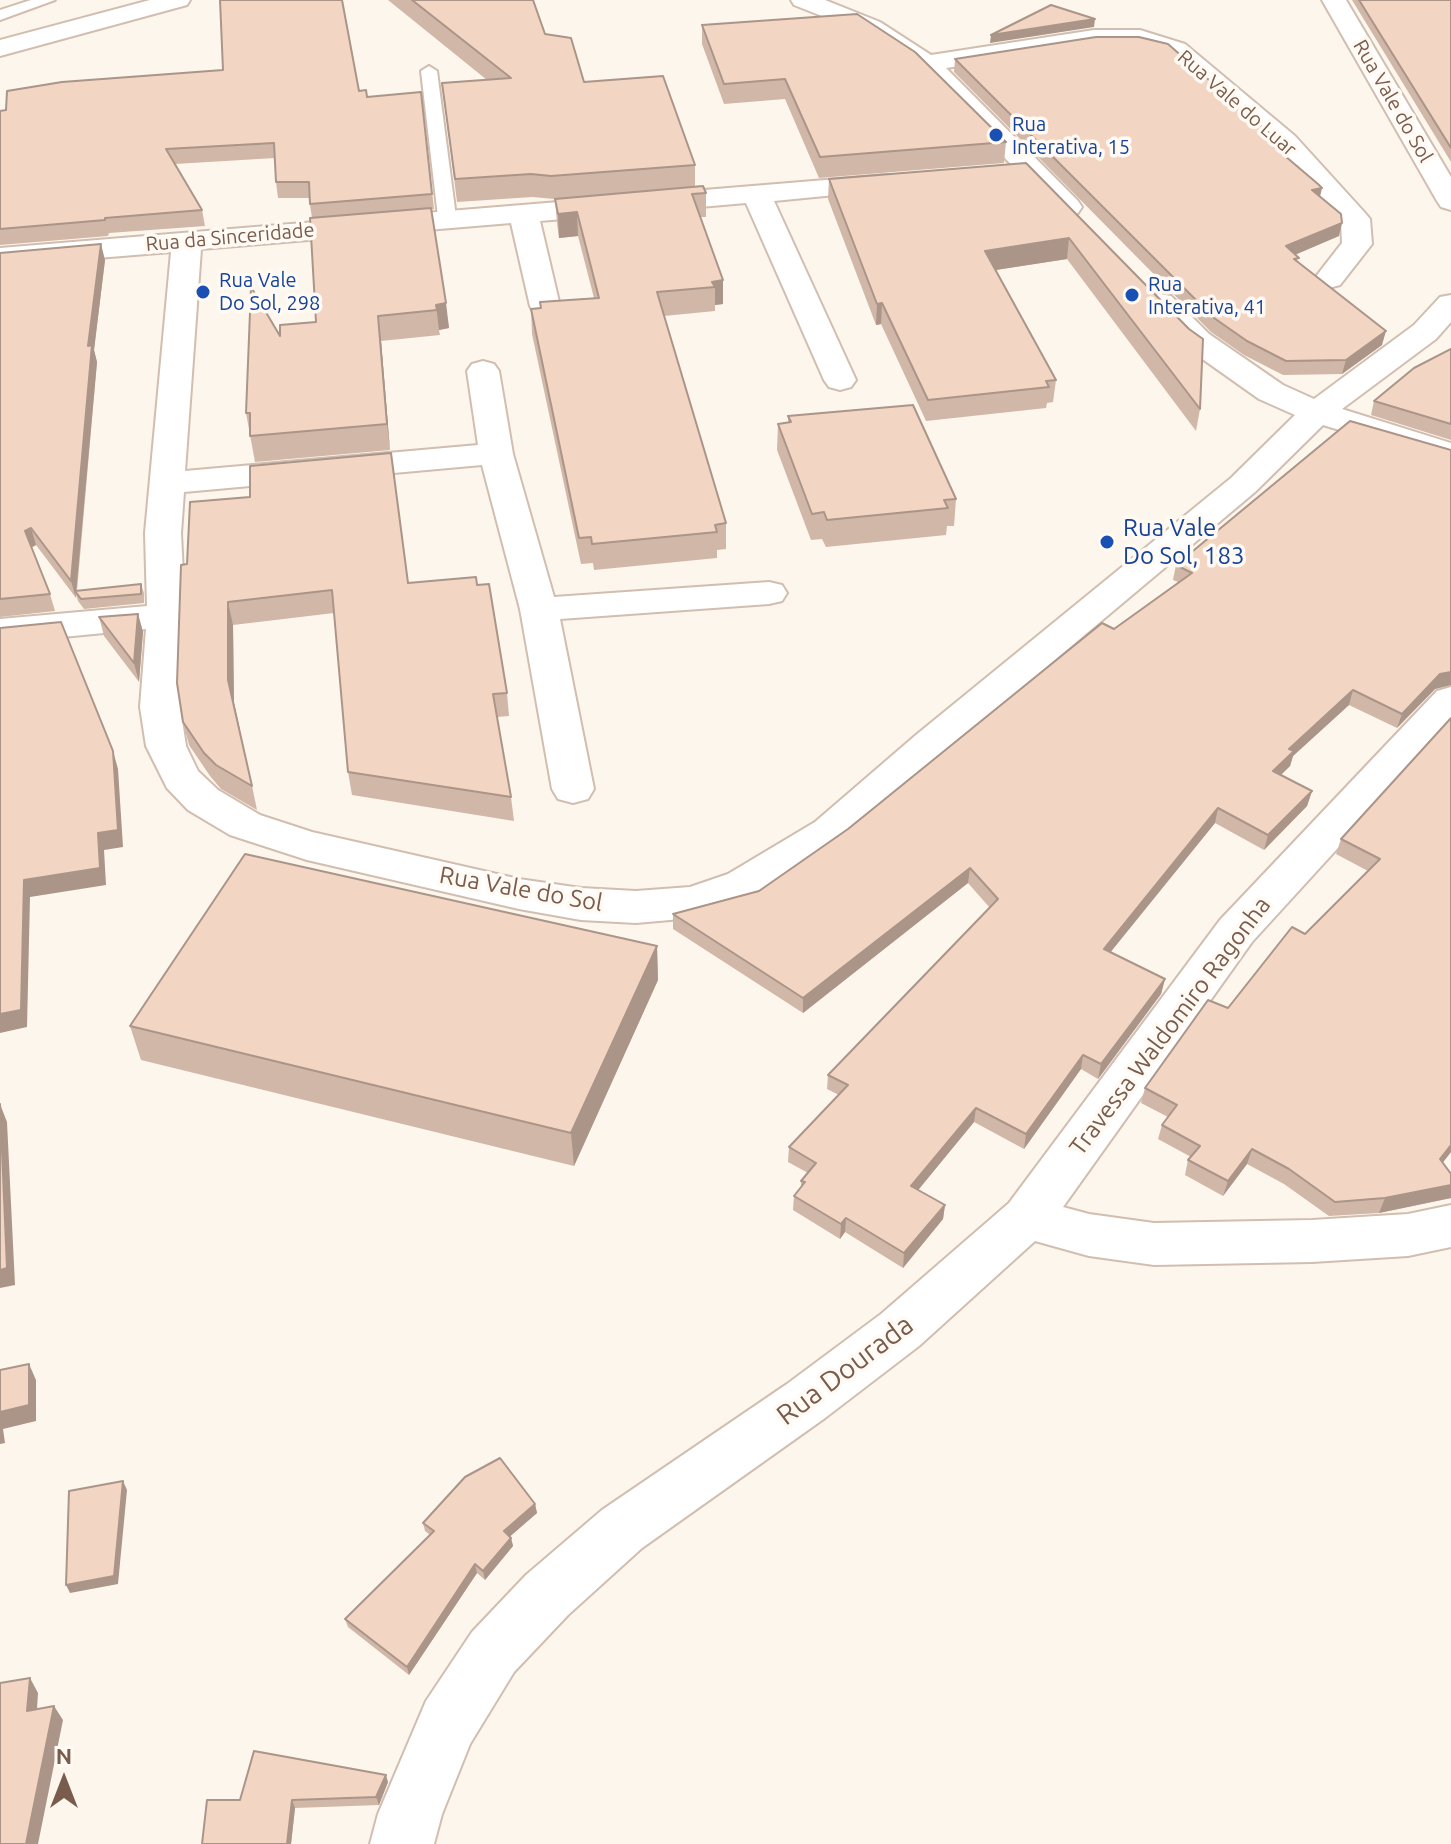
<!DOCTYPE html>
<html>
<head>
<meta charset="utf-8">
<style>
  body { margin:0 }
  #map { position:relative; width:1451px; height:1844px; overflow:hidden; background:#fdf6ec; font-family:Ubuntu,sans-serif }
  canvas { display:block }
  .north { position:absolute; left:24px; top:1740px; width:80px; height:80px; -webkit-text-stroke:6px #fffaf3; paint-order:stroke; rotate:0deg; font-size:22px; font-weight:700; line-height:32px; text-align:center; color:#7a5c4d }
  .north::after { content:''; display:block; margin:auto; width:28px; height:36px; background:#7a5c4d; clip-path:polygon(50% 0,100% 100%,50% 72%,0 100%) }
</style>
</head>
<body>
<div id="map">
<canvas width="1451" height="1844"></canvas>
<div class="north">N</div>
</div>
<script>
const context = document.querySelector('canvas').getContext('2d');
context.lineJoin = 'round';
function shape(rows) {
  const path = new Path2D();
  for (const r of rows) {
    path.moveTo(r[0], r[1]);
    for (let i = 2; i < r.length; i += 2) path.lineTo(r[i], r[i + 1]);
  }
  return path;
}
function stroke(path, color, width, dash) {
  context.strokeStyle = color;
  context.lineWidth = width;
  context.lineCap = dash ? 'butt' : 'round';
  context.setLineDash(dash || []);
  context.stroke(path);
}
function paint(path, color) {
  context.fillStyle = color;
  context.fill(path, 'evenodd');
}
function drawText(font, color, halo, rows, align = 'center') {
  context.font = font + ' Ubuntu,sans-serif';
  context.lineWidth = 7;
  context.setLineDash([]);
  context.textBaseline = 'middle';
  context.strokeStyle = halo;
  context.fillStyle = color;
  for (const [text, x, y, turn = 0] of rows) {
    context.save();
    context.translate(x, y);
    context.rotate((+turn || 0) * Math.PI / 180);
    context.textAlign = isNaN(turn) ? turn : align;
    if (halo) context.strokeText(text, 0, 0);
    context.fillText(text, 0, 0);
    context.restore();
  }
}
const service = shape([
  [31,0,55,0,0,20,0,10,31,0],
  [429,66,437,71,456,217,447,223,438,217,421,71,429,66]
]);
const minor = shape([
  [150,0,190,0,187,5,0,56,0,40,150,0],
  [791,0,825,0,880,22,931,55,1094,30,1140,30,1185,44,1295,136,1365,213,1370,219,1372,244,1340,285,1329,288,1318,285,1314,279,1342,243,1341,221,1275,148,1167,54,1138,46,1094,46,946,68,1078,201,1082,207,1078,213,1068,216,1058,213,918,68,862,32,794,5,791,0],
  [1322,0,1346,0,1451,177,1451,210,1441,207,1437,201,1322,0],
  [886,175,896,177,900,183,896,189,774,201,856,380,851,387,840,390,829,387,824,380,746,203,540,221,560,306,556,313,545,315,534,313,530,306,511,223,201,249,185,471,478,445,467,371,472,364,483,361,494,364,499,371,513,454,554,597,769,582,782,585,787,593,782,601,769,604,560,619,594,789,588,799,573,803,558,799,552,789,520,609,482,465,184,492,181,533,185,616,180,707,186,746,198,771,218,790,260,815,312,832,519,879,581,888,636,891,690,887,728,874,815,822,916,735,1231,478,1295,415,1259,399,1187,348,1145,303,1149,296,1160,294,1171,296,1209,334,1283,385,1314,399,1414,325,1440,297,1451,295,1451,322,1436,339,1342,409,1451,443,1451,464,1323,425,1255,492,944,753,845,842,758,896,693,918,636,923,581,920,519,909,307,860,230,835,188,810,167,788,146,746,140,707,146,629,0,643,0,619,147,606,145,533,171,252,0,266,0,248,886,175],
  [1451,687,1451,724,1252,942,1063,1207,1089,1214,1154,1223,1312,1220,1408,1214,1451,1205,1451,1247,1408,1256,1312,1262,1154,1265,1089,1256,1035,1241,919,1346,825,1418,642,1548,568,1615,514,1672,470,1744,442,1814,434,1844,370,1844,378,1814,426,1701,472,1632,526,1575,602,1510,787,1384,881,1314,1009,1203,1220,920,1437,691,1451,687]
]);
const wall = shape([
  [388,0,533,0,545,34,584,82,695,165,695,187,706,193,706,217,700,217,723,304,715,305,715,311,664,316,726,523,726,549,717,550,717,558,594,570,593,563,581,564,532,334,531,309,540,308,540,302,594,298,578,236,559,238,557,223,555,199,532,197,457,202,442,83,487,80],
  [1352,0,1451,0,1451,162],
  [702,25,1006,142,1004,163,819,178,785,99,724,104,702,44],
  [955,59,1274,137,1272,145,1320,196,1339,236,1296,254,1298,263,1382,345,1342,374,1283,375,1244,355,1211,332,954,72],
  [359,91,367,97,421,92,434,209,431,210,449,328,439,330,440,335,381,341,390,450,255,462,246,413,280,336,316,322,312,218,309,198,278,198,276,182,275,158,175,164,202,210,205,226,109,233,108,236,0,245,0,111],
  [1026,163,1200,409,1196,431,1067,259,995,270,1056,380,1053,402,1047,403,1046,408,926,421,881,324,876,325,828,199,829,179],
  [0,253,105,260,94,350,97,362,77,591,141,584,144,593,144,603,84,609,78,601,76,595,76,598,36,545,31,548,50,594,55,611,0,617],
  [1451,349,1451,440,1371,415,1374,401],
  [788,416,956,499,954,526,947,526,946,535,826,547,822,539,811,540,777,450,778,424,788,423],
  [1451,450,1451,685,1435,689,1397,728,1349,705,1293,756,1290,766,1281,775,1312,791,1307,806,1264,850,1215,823,1110,952,1165,979,1161,994,1098,1079,1081,1069,1024,1149,974,1122,918,1190,945,1205,943,1219,903,1268,845,1232,840,1239,793,1210,794,1196,801,1187,801,1181,808,1173,788,1162,789,1147,839,1095,827,1089,828,1075,990,908,968,883,803,1013,673,929,673,914,759,891,848,829,1178,582,1173,580,1176,565],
  [181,565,408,583,507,693,509,716,497,717,511,797,514,821,352,795,348,772,334,613,233,625,234,703,257,810,221,789,210,776,189,745,183,722],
  [138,614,143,632,139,682,104,636,99,617],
  [1451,718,1451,1152,1442,1163,1451,1174,1451,1198,1379,1213,1329,1216,1284,1184,1247,1164,1223,1196,1185,1175,1188,1160,1191,1157,1158,1139,1162,1125,1168,1117,1141,1103,1145,1088,1305,934,1368,871,1336,854,1341,839],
  [657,946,658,980,574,1166,141,1060,130,1026],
  [535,1504,537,1513,510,1536,511,1538,513,1546,485,1580,477,1573,409,1675,348,1627,345,1619,430,1535,425,1531,423,1523],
  [388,1782,379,1805,295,1808,291,1844,202,1844,240,1800]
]);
const shadedWall = shape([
  [1095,19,1094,27,990,43,991,35],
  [1274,137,1271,150,1265,139],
  [1322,188,1319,201,1312,190],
  [577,212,578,236,559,238,558,214],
  [1342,223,1339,236,1283,260,1286,246],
  [1069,238,1067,259,983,272,985,251],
  [101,244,105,260,94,350,97,362,76,593,75,591,76,598,71,581,88,346],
  [723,280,723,304,715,305,715,287,712,282],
  [446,303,449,328,439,330,436,305],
  [882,303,881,324,876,325,877,304],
  [378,316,381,341,390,450,387,424],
  [1386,331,1382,345,1342,374,1346,360],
  [31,528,36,545,30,548,25,531],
  [228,602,233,625,234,703,257,810,228,680],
  [138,614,143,632,139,682,134,663],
  [1451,672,1451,685,1435,689,1397,728,1402,714,1440,674],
  [1353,690,1349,705,1293,756,1290,766,1269,786,1273,771,1289,749],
  [113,751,118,769,123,847,104,850,106,885,30,897,27,1027,0,1033,0,1014,24,880,98,833],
  [1312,791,1307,806,1264,850,1268,835],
  [1218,808,1215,823,1101,964,1104,949],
  [970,868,968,883,803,1013,803,998],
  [657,946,658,980,574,1166,571,1133],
  [1165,979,1161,994,1098,1079,1101,1064],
  [1083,1055,1081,1069,1024,1149,1026,1134],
  [0,1104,7,1122,15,1285,0,1288],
  [976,1108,974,1122,910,1200,911,1186],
  [1451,1145,1451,1152,1434,1174,1440,1159],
  [1252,1149,1247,1164,1223,1196,1228,1181],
  [1451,1185,1451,1198,1379,1213,1385,1198],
  [945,1205,943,1219,903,1268,904,1253],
  [846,1218,845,1232,840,1239,841,1224],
  [29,1364,36,1380,36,1421,3,1429,5,1443,0,1444,0,1412],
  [123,1481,127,1490,118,1584,70,1593,66,1585],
  [535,1504,537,1513,506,1540,504,1531],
  [511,1538,513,1546,485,1580,483,1571],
  [475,1564,477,1573,409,1675,407,1667],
  [30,1678,38,1693,36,1725,27,1711],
  [54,1706,63,1720,38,1844,26,1844],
  [386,1775,388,1782,379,1805,376,1797],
  [292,1800,295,1808,291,1844,287,1844]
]);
const building = shape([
  [220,0,342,0,359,91,366,90,367,97,421,92,432,194,310,204,309,182,276,182,274,143,166,149,202,210,105,218,105,220,0,229,0,111,6,110,7,91,62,82,223,70,220,0],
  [412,0,533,0,545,34,571,38,584,82,663,76,695,165,551,176,531,174,455,179,442,83,511,78,412,0],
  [1359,0,1451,0,1451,148,1359,0],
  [1051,5,1095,19,991,35,1051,5],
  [857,14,915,52,1006,142,820,157,785,79,724,84,702,25,857,14],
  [1096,37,1139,37,1168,44,1274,137,1265,139,1318,184,1322,188,1312,190,1341,214,1342,223,1286,246,1299,258,1294,259,1386,331,1346,360,1286,361,1247,341,1214,318,955,59,1096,37],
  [1026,163,1189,329,1203,339,1200,409,1069,238,985,251,1056,380,1046,381,1049,387,928,400,882,303,877,304,829,179,1026,163],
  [703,186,706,193,692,194,723,280,712,282,715,287,657,292,726,523,715,525,717,532,592,544,591,537,579,538,531,309,541,308,540,302,599,298,577,212,558,214,555,199,703,186],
  [431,208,446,303,436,305,437,310,378,316,387,424,250,436,250,413,246,413,251,287,280,336,280,325,316,322,310,218,431,208],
  [101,244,88,346,92,345,71,581,31,528,25,531,50,594,0,599,0,253,101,244],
  [1451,349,1451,424,1374,401,1414,368,1451,349],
  [913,405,956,499,944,500,948,508,827,520,824,512,812,514,778,424,791,422,788,416,913,405],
  [1350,421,1451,450,1451,672,1440,674,1402,714,1353,690,1289,749,1294,751,1273,771,1312,791,1268,835,1218,808,1104,949,1165,979,1101,1064,1083,1055,1026,1134,976,1108,911,1186,945,1205,904,1253,846,1218,841,1224,794,1196,805,1182,801,1181,816,1163,789,1147,848,1085,828,1075,998,899,970,868,803,998,673,914,759,891,848,829,1102,623,1114,629,1192,573,1176,565,1350,421],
  [391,453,408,583,476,577,477,585,489,584,507,693,493,694,511,797,348,772,332,590,228,602,228,680,252,786,216,765,204,753,183,722,177,683,181,565,187,564,190,502,250,497,250,466,391,453],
  [141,584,141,594,81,599,75,591,141,584],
  [138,614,134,663,99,617,138,614],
  [61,622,113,751,118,830,98,833,100,868,24,880,21,1010,0,1014,0,628,61,622],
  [1451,718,1451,1145,1440,1159,1451,1174,1451,1185,1385,1198,1335,1202,1289,1169,1252,1149,1228,1181,1188,1160,1200,1146,1162,1125,1177,1105,1145,1088,1208,1000,1228,1008,1292,927,1305,934,1380,859,1341,839,1451,718],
  [245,854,657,946,571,1133,130,1026,245,854],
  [0,1104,7,1268,0,1270,0,1104],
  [29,1364,29,1405,0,1412,0,1370,29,1364],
  [500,1458,535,1504,504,1531,511,1538,483,1571,475,1564,407,1667,345,1619,434,1531,423,1523,465,1477,500,1458],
  [123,1481,114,1576,66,1585,69,1491,123,1481],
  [30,1678,27,1711,54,1706,26,1844,0,1844,0,1683,30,1678],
  [254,1751,386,1775,376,1797,292,1800,287,1844,202,1844,207,1800,240,1800,254,1751]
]);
const markers = [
  [996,135,8,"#1a4fb4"],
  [203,292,8,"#1a4fb4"],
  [1132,295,8,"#1a4fb4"],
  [1107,542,8,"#1a4fb4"]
];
const farStreetnames = [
  ["Rua Vale do Sol",1393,101,60],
  ["Rua Vale do Luar",1237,103,41],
  ["Rua da Sinceridade",230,237,-5]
];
const farTransitnames = [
  ["Rua",1012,124],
  ["Interativa, 15",1012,147],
  ["Rua Vale",219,280],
  ["Do Sol, 298",219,303],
  ["Rua",1148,284],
  ["Interativa, 41",1148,307]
];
const transitNames = [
  ["Rua Vale",1123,528],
  ["Do Sol, 183",1123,556]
];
const streetNames = [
  ["Rua Vale do Sol",521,889,10],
  ["Travessa Waldomiro Ragonha",1170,1026,-53]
];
const nearStreetnames = [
  ["Rua Dourada",845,1370,-37]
];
stroke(service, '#d1beb0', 4);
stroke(minor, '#d1beb0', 4);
paint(service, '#fff');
paint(minor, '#fff');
paint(wall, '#d1b7a8');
paint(shadedWall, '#aa9588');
paint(building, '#f3d5c3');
stroke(building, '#aa9588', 2);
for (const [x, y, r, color] of markers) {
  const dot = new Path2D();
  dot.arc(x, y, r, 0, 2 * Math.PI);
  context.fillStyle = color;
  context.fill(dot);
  stroke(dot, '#fffaf3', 3);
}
drawText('20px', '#7a5c4d', '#fffaf3', farStreetnames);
drawText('20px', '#164399', '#fffaf3', farTransitnames, 'left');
drawText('24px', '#164399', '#fffaf3', transitNames, 'left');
drawText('24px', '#7a5c4d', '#fffaf3', streetNames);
drawText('28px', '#7a5c4d', '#fffaf3', nearStreetnames);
</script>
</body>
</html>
